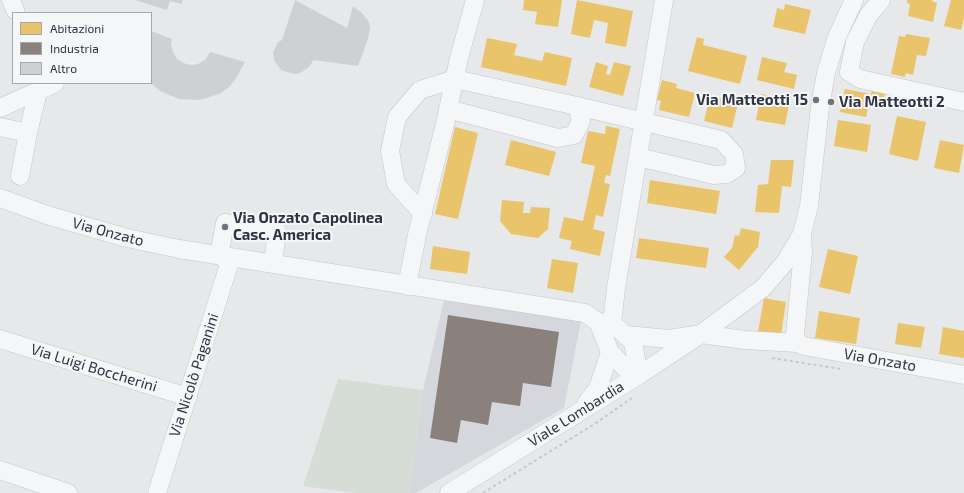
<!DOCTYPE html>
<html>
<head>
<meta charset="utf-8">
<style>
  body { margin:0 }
  #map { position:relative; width:964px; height:493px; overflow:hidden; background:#e6e8ea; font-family:"Exo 2",sans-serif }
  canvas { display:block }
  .legend { position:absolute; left:12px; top:12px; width:140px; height:72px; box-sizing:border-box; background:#f5f6f8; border:1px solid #a5a8af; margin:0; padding:5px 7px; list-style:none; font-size:12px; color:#2e3442 }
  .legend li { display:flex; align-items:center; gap:8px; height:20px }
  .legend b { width:20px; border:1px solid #a5a8af }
</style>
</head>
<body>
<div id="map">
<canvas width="964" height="493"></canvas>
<ul class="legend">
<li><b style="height:11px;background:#e9c46a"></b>Abitazioni</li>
<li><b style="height:11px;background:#8a817c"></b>Industria</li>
<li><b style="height:11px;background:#ced0d2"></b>Altro</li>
</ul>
</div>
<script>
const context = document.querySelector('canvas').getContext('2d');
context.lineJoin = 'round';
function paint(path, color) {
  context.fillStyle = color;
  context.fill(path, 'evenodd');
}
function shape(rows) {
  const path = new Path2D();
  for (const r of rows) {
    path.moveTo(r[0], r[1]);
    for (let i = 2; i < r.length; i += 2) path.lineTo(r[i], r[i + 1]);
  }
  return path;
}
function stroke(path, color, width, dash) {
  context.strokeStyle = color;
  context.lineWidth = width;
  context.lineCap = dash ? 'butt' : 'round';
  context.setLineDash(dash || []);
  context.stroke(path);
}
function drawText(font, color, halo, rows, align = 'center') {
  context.font = font + ' "Exo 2",sans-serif';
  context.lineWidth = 4;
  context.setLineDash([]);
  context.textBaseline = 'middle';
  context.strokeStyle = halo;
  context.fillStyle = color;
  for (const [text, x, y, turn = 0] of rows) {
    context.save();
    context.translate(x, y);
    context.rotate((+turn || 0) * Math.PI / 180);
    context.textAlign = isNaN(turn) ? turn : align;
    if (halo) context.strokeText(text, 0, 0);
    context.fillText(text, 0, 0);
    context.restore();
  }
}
const built = shape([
  [444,300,581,321,564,408,416,493,410,493,423,390]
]);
const green = shape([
  [338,379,423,390,410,493,355,493,303,486]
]);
const homes = shape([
  [524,0,562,0,558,27,535,24,537,12,523,10],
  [577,0,633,11,626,47,605,43,608,23,594,20,590,38,571,34],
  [907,0,932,0,932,1,937,3,933,22,908,16,910,4,907,3],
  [951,0,964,0,964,18,961,30,944,26],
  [785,4,811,10,805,34,773,27,777,8,784,10],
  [906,34,930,38,926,56,917,55,913,75,906,73,905,77,891,74,899,36,905,37],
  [697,37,704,39,703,45,747,56,740,84,688,71],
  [487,38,517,44,514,55,542,61,545,52,572,58,566,86,481,67],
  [762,57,787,63,784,72,797,75,794,89,757,80],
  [596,62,608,66,606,74,610,75,614,62,631,66,623,96,589,87],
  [662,80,677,84,676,88,695,93,689,117,659,110,661,101,657,100],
  [845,89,871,94,872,90,885,93,882,106,869,103,866,117,840,112],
  [761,94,790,100,785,125,756,120],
  [710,96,738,103,732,128,704,121],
  [897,116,926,122,918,161,889,154],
  [838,120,871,125,867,152,834,146],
  [606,126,620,129,610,176,606,175,604,183,610,184,603,217,596,215,593,229,605,232,600,256,570,249,572,241,559,238,564,217,583,221,595,166,581,163,588,131,605,134],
  [455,127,478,133,458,219,435,214],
  [511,140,556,152,549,176,505,165],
  [940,140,964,145,959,173,934,168],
  [771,160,794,160,791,187,782,186,779,213,755,212,758,185,768,184],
  [650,180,720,191,716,214,647,203],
  [502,200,524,202,523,213,530,213,531,207,550,208,548,229,538,238,511,234,500,221],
  [741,228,760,232,758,247,739,270,724,257,732,248,735,235,739,236],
  [639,238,709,248,706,268,636,258],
  [433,246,470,252,467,274,430,269],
  [828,249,858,256,850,294,819,287],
  [552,259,578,263,573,293,547,288],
  [764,298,786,302,781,335,758,332],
  [819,311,860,318,856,344,815,338],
  [898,323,925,327,921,348,895,344],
  [943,327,964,331,964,358,939,354]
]);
const industry = shape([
  [448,315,559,332,551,387,523,383,520,406,492,402,488,425,461,420,457,443,430,438]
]);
const building = shape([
  [135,0,183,0,181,4,170,1,167,10],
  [295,0,347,28,353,6,362,13,369,22,370,28,368,39,358,66,313,60,310,66,305,70,300,73,294,74,281,70,274,60,273,52,278,42,282,40],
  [151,31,172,39,171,45,173,52,177,59,183,63,191,65,198,64,205,60,210,52,245,62,235,80,228,88,219,94,200,100,179,99,160,91,151,83]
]);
const path = shape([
  [772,358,841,369],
  [483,493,596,423,632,398]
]);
const minor = shape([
  [11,0,15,10],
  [881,0,868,16,855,42,849,72,860,79,964,102],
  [38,91,55,83],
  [577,106,721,140,734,154,736,168,727,174,714,175,638,157],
  [0,108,38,91,28,133,0,127],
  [20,176,28,133],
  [0,198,47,215,127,238,179,249,585,313,598,322,612,323,633,342,639,375],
  [423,214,396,184,390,151,397,117,420,90,455,79,577,106,581,121,574,135,558,138,448,109],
  [219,256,225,223,277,231,273,264],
  [407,286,417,235,445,124,459,58,475,0],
  [598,322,610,352,625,368,639,375],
  [612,323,616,288,664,0],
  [626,335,669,339,701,334,745,340,797,343,804,346,964,375],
  [0,339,188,397],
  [797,343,795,334,803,252,802,234],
  [586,404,598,388,610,352],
  [0,470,68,493],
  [157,493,231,258],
  [449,493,639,375,701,334,763,288,786,261,802,234,809,206,820,107,826,73,837,37,854,0]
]);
const markers = [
  [816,100,4,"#6e737d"],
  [831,102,4,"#6e737d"],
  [225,227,4,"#6e737d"]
];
const poiNames = [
  ["Via Matteotti 15",808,100,"right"],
  ["Via Matteotti 2",839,102],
  ["Via Onzato Capolinea",233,218],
  ["Casc. America",233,235]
];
const streetNames = [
  ["Via Onzato",108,232,15],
  ["Via Onzato",880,360,10],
  ["Via Luigi Boccherini",94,368,17],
  ["Via Nicolò Paganini",194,375,-72],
  ["Viale Lombardia",576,414,-32]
];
paint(built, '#d5d7dd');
paint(green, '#d6ddd7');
paint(homes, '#e9c46a');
paint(industry, '#8a817c');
paint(building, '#ced0d2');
stroke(minor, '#c4c6c8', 19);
stroke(path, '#c6c8ca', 2, [3, 3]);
stroke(minor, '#f5f6f7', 18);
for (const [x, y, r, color] of markers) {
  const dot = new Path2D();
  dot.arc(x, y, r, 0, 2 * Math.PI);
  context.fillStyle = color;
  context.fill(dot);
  stroke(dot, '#f5f6f8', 1.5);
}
drawText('bold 15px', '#2e3442', '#f5f6f8', poiNames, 'left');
drawText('15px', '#2e3442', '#f5f6f8', streetNames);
</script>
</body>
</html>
